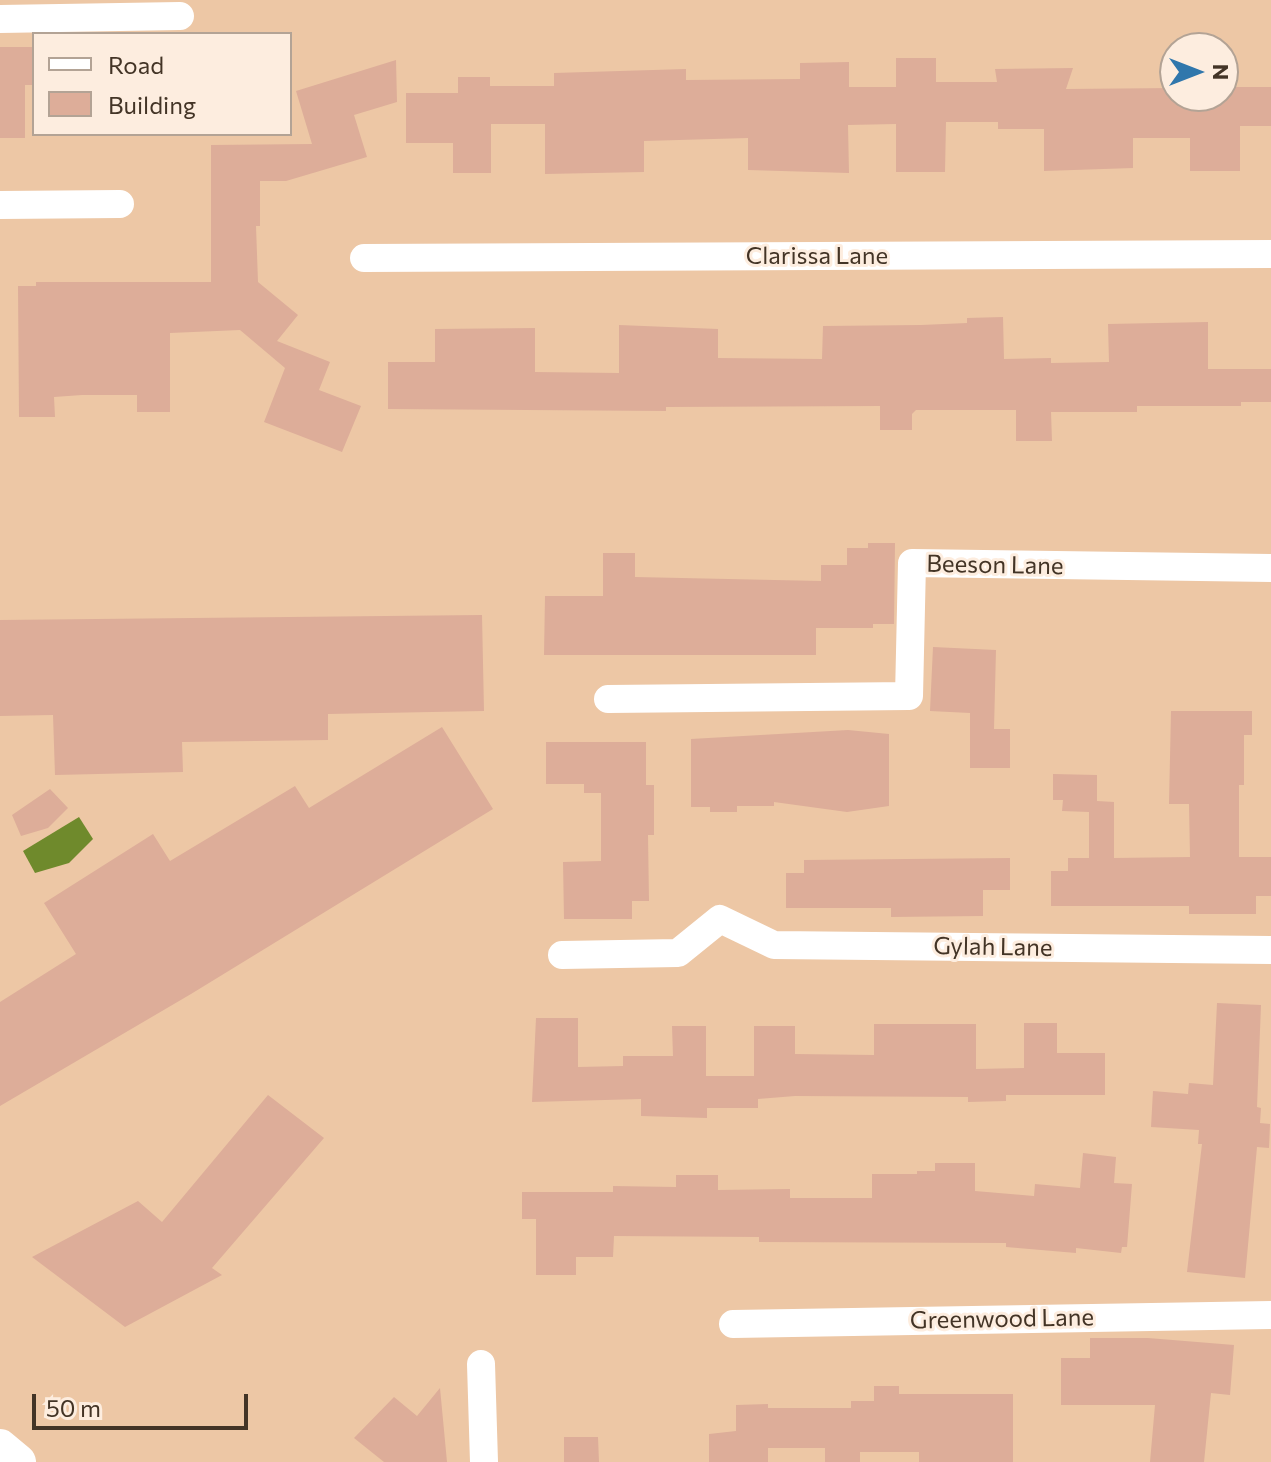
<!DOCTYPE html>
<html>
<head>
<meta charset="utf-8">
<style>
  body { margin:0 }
  #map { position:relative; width:1271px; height:1462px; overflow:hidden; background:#edc7a5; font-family:Commissioner,sans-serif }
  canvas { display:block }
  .legend { position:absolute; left:32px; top:32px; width:260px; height:104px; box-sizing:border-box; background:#fdeddf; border:2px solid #b3a395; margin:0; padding:10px 14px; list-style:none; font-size:24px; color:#433426 }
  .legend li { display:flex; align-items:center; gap:16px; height:40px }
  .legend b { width:40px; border:2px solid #b3a395 }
  .north { position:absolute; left:1159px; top:32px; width:80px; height:80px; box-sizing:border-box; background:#fdeddf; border:2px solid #b3a395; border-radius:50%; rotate:90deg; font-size:22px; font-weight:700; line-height:32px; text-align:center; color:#433426 }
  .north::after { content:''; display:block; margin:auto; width:28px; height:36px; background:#3077ac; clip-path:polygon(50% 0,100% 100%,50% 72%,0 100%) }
  .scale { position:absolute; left:32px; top:1394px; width:216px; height:36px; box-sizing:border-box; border:4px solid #433426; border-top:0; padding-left:10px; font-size:24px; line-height:28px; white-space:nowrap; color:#433426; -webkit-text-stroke:6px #fdeddf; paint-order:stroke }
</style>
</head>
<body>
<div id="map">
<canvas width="1271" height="1462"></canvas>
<ul class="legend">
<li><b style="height:10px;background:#fff"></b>Road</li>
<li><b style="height:22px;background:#ddad99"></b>Building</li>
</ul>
<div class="north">N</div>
<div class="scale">50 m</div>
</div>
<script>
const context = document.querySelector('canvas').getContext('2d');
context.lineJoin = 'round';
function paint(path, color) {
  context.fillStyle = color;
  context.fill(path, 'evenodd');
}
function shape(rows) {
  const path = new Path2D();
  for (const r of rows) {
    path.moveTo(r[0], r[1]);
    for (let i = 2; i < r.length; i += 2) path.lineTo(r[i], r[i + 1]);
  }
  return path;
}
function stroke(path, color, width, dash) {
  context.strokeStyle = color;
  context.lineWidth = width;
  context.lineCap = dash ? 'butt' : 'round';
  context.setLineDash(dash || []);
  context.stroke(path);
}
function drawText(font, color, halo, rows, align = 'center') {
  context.font = font + ' Commissioner,sans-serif';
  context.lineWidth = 6;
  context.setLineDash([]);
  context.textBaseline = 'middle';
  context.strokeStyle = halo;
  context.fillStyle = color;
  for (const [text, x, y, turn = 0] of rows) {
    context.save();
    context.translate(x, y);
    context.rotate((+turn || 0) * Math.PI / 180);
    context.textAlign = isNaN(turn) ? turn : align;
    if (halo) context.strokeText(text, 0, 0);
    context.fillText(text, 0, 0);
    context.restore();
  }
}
const water = shape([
  [79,817,93,839,69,863,35,873,23,851]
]);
const building = shape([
  [0,47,34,47,34,85,25,85,25,138,0,138],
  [896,58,936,58,936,82,997,82,995,69,1073,68,1066,89,1175,88,1175,96,1229,96,1229,87,1271,87,1271,126,1240,126,1240,171,1190,171,1190,138,1133,138,1133,168,1044,171,1044,129,998,129,998,122,946,122,945,172,896,172,896,124,848,125,849,173,748,170,748,138,644,141,644,172,545,174,545,124,491,124,491,173,453,173,453,143,406,143,406,93,458,93,458,77,490,77,490,86,554,86,554,73,686,69,686,80,800,79,800,63,849,62,849,87,896,87],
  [396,60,397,102,354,115,367,157,286,181,260,181,260,226,256,226,258,282,298,315,277,341,330,362,319,390,361,406,342,452,264,422,285,368,240,330,170,333,170,412,137,412,137,395,82,395,54,397,55,417,19,417,18,286,36,286,36,282,211,282,211,145,312,144,296,91],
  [1003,317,1004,359,1051,358,1051,363,1109,362,1108,324,1208,322,1208,369,1271,369,1271,402,1241,402,1241,406,1137,406,1137,412,1051,412,1052,441,1016,441,1016,410,916,410,912,414,912,430,880,430,880,406,666,407,666,411,388,409,388,362,435,362,435,329,535,328,535,372,619,373,619,325,718,329,718,358,822,359,823,326,921,325,967,323,967,318],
  [868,543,895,543,894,624,873,624,873,628,816,628,816,655,544,655,545,596,603,596,603,553,635,553,635,577,821,581,821,565,847,565,847,548,868,548],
  [482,615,484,711,328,714,328,740,182,742,183,772,55,775,53,715,0,716,0,620],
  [933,647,996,650,994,729,1010,729,1010,768,970,768,970,713,930,711],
  [1171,711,1252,711,1252,735,1244,735,1244,785,1239,785,1239,857,1271,857,1271,896,1256,896,1256,914,1189,914,1189,906,1051,906,1051,871,1068,871,1068,858,1089,858,1089,812,1062,811,1063,800,1053,800,1053,774,1097,775,1097,801,1114,802,1114,858,1190,857,1189,804,1169,804],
  [442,727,493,809,191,994,0,1106,0,1002,76,954,44,903,153,834,170,861,295,786,309,808],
  [848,730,889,734,889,806,847,812,774,802,774,806,737,806,737,812,710,812,710,807,691,807,691,739],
  [546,742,646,742,646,785,654,785,654,835,648,835,649,901,632,901,632,919,564,919,563,862,601,861,601,793,584,793,584,784,546,784],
  [50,789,68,808,48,828,21,836,12,815],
  [1010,858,1010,890,983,890,983,916,891,917,891,908,786,908,786,873,804,873,804,860],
  [1217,1003,1261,1005,1257,1107,1261,1108,1260,1123,1270,1124,1269,1148,1257,1147,1245,1278,1187,1272,1202,1144,1198,1144,1199,1130,1151,1127,1153,1091,1188,1094,1189,1083,1213,1085],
  [536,1018,578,1018,578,1067,623,1066,623,1056,673,1056,672,1026,706,1026,706,1076,754,1076,754,1026,795,1026,795,1054,874,1055,874,1024,976,1024,976,1069,1024,1068,1024,1023,1057,1023,1057,1053,1105,1053,1105,1095,1006,1095,1006,1101,968,1102,968,1097,795,1096,758,1099,758,1108,707,1108,707,1118,641,1116,641,1099,532,1102],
  [268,1095,324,1138,212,1268,222,1275,125,1327,32,1257,138,1201,162,1222],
  [1083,1153,1116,1157,1114,1183,1132,1184,1127,1247,1122,1247,1121,1253,1076,1248,1076,1253,1006,1247,1006,1243,759,1242,759,1237,614,1236,613,1257,576,1257,576,1275,536,1275,536,1219,522,1219,522,1192,613,1192,613,1186,676,1187,676,1175,718,1175,718,1190,790,1189,790,1198,872,1198,872,1174,917,1174,917,1171,935,1171,935,1163,975,1163,975,1191,1034,1196,1035,1184,1080,1188],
  [1090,1338,1148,1338,1234,1345,1230,1395,1211,1393,1204,1462,1150,1462,1155,1405,1061,1405,1061,1358,1090,1358],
  [874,1386,899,1386,899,1394,1013,1394,1013,1462,919,1462,919,1452,860,1452,860,1462,825,1462,825,1448,768,1448,768,1462,709,1462,709,1434,736,1431,736,1405,768,1404,768,1408,851,1408,851,1401,874,1401],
  [440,1388,447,1462,384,1462,354,1438,394,1397,417,1416],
  [564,1437,598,1437,599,1462,564,1462]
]);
const minor = shape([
  [0,19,180,16],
  [0,205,120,204],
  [364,258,1271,254],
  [608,699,909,696,912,563,1271,568],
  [562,955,678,953,720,919,774,945,1271,950],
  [733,1324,1271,1315],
  [481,1364,484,1462]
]);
const major = shape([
  [0,1447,18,1462]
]);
const streetNames = [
  ["Clarissa Lane",817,256],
  ["Beeson Lane",995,565,1],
  ["Gylah Lane",993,947,1],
  ["Greenwood Lane",1002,1319,-1]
];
paint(water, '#6f8a2c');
paint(building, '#ddad99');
stroke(minor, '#fff', 28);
stroke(major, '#fff', 36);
drawText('24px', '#433426', '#fdeddf', streetNames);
</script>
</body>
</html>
